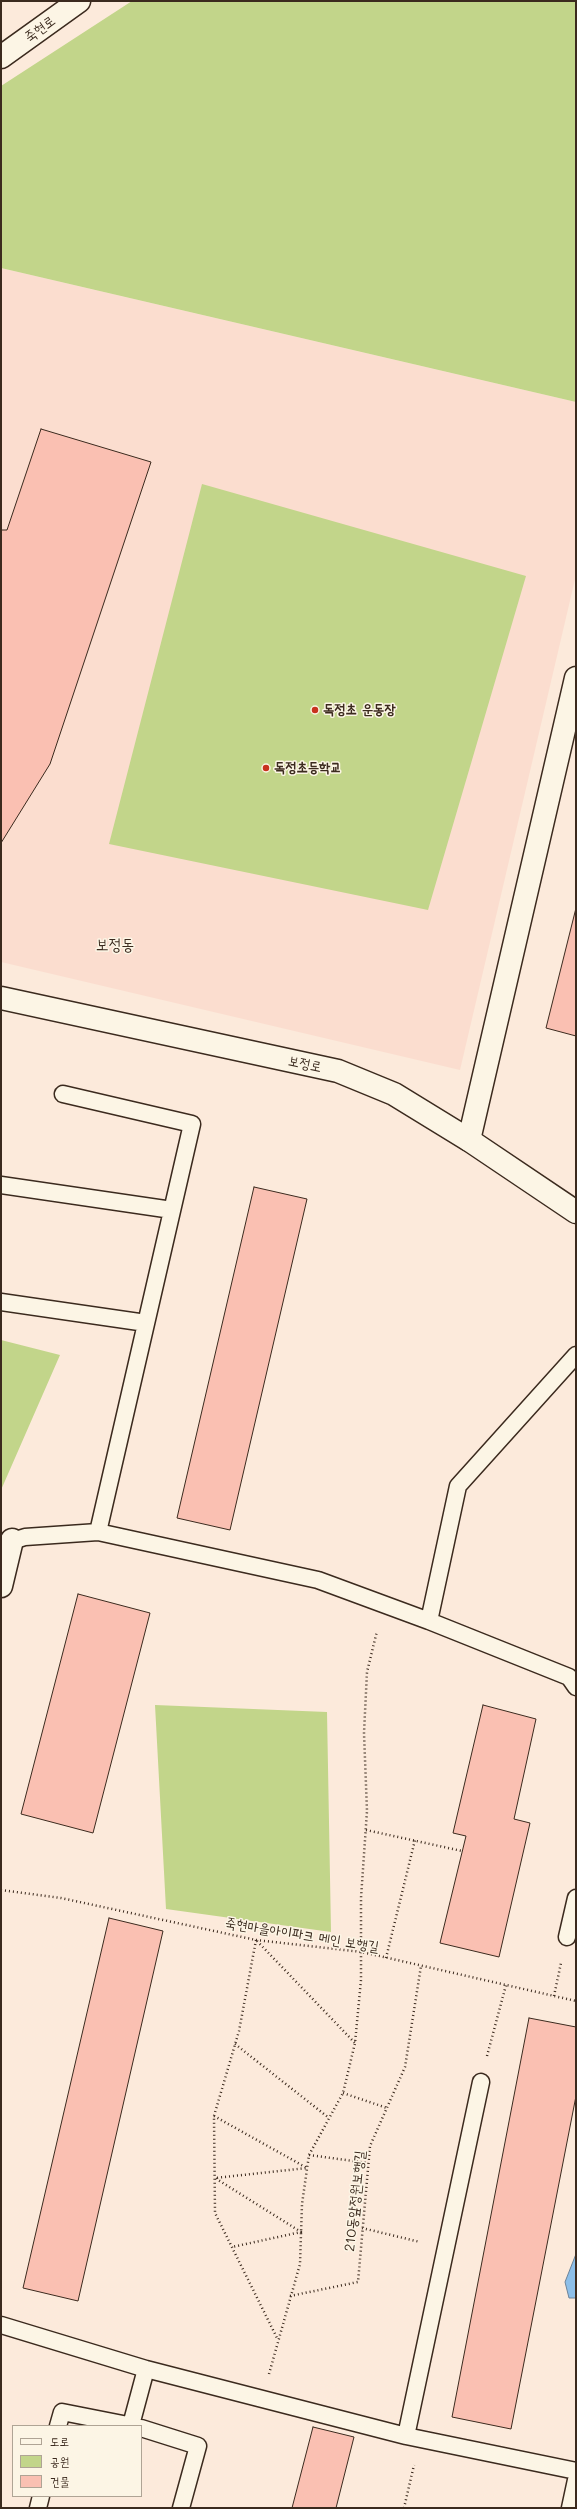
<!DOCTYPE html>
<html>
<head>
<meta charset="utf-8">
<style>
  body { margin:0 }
  #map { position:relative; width:577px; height:2509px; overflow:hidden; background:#fceadb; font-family:Mali,"Poor Story",sans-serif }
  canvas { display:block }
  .frame { position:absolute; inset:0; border:2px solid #3b2a1e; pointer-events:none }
  .legend { position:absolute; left:12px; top:2425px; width:130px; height:72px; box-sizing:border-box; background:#fcf5e5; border:1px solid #afa495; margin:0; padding:5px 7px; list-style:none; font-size:12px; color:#3b2a1e }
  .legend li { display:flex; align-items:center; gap:8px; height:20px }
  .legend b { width:20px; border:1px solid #afa495 }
</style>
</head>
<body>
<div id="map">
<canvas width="577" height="2509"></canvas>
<div class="frame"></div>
<ul class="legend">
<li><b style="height:5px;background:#fcf5e5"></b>도로</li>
<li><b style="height:11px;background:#c2d58a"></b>공원</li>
<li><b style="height:11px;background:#fac0b2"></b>건물</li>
</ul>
</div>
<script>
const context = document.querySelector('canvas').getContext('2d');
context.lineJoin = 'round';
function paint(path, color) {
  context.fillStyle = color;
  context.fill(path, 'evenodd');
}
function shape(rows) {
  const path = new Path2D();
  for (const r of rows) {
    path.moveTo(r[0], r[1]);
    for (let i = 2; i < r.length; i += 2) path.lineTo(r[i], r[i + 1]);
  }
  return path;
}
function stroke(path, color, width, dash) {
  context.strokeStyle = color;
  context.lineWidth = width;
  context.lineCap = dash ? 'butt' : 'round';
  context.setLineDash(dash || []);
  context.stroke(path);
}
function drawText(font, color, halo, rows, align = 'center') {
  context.font = font + ' Mali,"Poor Story",sans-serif';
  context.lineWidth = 3;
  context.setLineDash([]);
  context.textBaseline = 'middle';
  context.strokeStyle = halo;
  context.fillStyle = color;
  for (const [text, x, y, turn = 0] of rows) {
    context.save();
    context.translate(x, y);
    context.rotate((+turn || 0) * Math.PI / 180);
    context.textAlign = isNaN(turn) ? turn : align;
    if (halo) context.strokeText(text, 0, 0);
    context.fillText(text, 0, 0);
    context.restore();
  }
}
const built = shape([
  [1,268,576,402,576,575,460,1070,1,962]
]);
const green = shape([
  [132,1,576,1,576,402,1,268,1,86],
  [202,484,526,576,428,910,109,844],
  [1,1340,60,1355,1,1490],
  [155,1705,327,1712,331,1932,166,1909]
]);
const water = shape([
  [576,2254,576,2298,569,2298,565,2282,576,2254]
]);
const building = shape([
  [41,429,151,462,50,764,1,843,1,530,7,530,41,429],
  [576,908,576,1036,546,1028,576,908],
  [254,1187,307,1199,230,1530,177,1518,254,1187],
  [78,1594,150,1613,93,1833,21,1814,78,1594],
  [483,1705,536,1719,514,1819,530,1823,499,1957,440,1943,466,1836,453,1833,483,1705],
  [109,1918,163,1931,78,2301,23,2288,109,1918],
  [529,2018,576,2027,576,2096,511,2429,452,2417,529,2018],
  [313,2427,354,2437,336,2508,292,2508,313,2427]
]);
const path = shape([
  [366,1830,462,1851],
  [1,1890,61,1898,256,1940,362,1952,576,2001],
  [256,1940,239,2031,214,2116,215,2213,278,2340],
  [257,1941,355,2043],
  [386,1958,415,1840],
  [554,1996,561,1963],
  [235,2044,329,2118],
  [487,2056,506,1985],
  [343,2093,387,2108],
  [214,2116,307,2168,215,2178,301,2232,232,2247],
  [309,2155,368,2163],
  [362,2228,420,2242],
  [290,2296,358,2282,370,2146,405,2067,421,1966],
  [269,2374,300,2264,302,2204,309,2155,343,2093,355,2043,361,1980,361,1898,367,1811,364,1733,367,1672,377,1631],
  [404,2508,414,2465]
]);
const lane = shape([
  [63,1094,192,1124,98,1532],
  [1,1185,172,1210],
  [1,1302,146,1323],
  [3,1544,25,1537,98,1532,318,1580,429,1621,569,1677,576,1687],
  [429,1621,458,1486,576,1355],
  [567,1937,576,1898],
  [1,2325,146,2369,406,2436,576,2471],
  [131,2425,146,2369],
  [58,2426,62,2412,133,2426],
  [141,2428,198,2446,181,2508],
  [406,2436,481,2082],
  [38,2508,41,2496],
  [570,2508,576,2480]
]);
const street = shape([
  [1,57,79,1],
  [469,1140,576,678],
  [1,1586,12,1540]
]);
const secondary = shape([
  [1,998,338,1071,394,1094,469,1140,576,1212]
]);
const markers = [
  [315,710,4,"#c8321e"],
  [266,768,4,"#c8321e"]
];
const streetNames = [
  ["죽현로",40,29,-36],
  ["보정로",305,1064,12],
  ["죽현마을아이파크 메인 보행길",302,1935,9],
  ["210동앞정원보행길",355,2201,-84]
];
const poiNames = [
  ["독정초 운동장",323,710],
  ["독정초등학교",274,768]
];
const quarterNames = [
  ["보정동",115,945]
];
paint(built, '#fbddcf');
paint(green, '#c2d58a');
paint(water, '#8dbfe9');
stroke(water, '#6c8398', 1);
paint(building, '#fac0b2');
stroke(building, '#3b2a1e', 1);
stroke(lane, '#3b2a1e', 19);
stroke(street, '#3b2a1e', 25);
stroke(secondary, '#3b2a1e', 25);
stroke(path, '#3b2a1e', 2.5, [1, 3]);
stroke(lane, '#fcf5e5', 16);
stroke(street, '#fcf5e5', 22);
stroke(secondary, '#fcf5e5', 22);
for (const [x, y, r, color] of markers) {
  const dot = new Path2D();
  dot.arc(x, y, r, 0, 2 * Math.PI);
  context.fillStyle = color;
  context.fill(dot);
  stroke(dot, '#fcf5e5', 1.5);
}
drawText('14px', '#3b2a1e', '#fcf5e5', streetNames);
drawText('bold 14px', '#3b2a1e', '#fcf5e5', poiNames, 'left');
drawText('16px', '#3b2a1e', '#fcf5e5', quarterNames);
</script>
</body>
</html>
